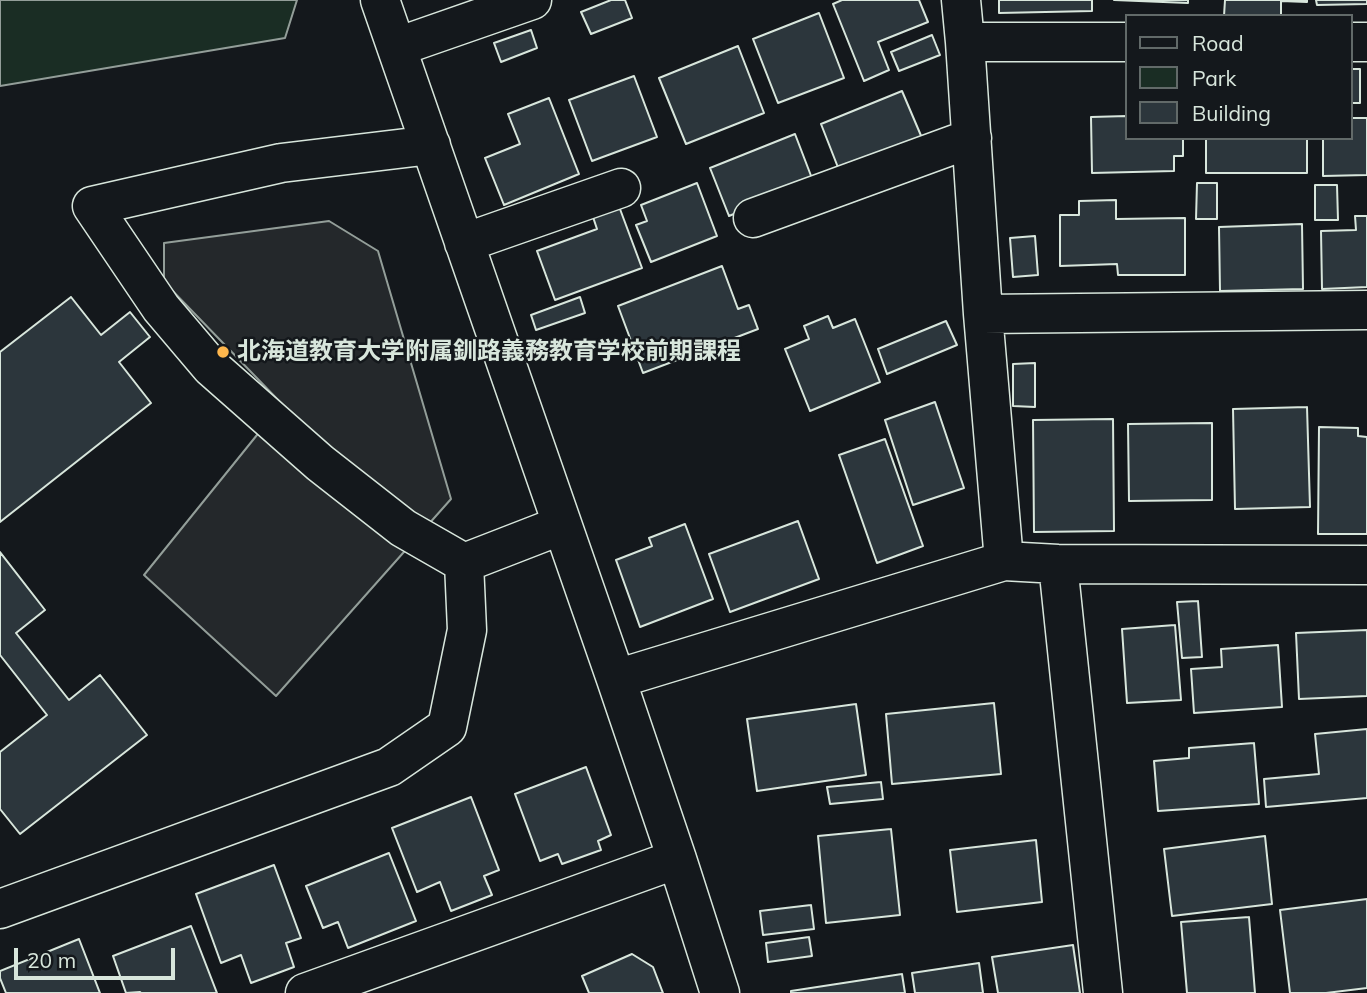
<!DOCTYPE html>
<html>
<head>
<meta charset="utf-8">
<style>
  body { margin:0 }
  #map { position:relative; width:1367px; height:993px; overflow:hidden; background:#14181c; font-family:Mulish,sans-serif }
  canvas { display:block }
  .legend { position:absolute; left:1125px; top:14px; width:228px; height:126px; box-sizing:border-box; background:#14181c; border:2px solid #626a69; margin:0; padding:9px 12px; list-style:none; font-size:21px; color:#d8e6dc }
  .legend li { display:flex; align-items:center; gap:14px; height:35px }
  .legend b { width:35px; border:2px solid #626a69 }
  .scale { position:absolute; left:14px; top:948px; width:161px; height:32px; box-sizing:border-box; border:4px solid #d8e6dc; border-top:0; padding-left:9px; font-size:21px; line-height:24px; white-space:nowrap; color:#d8e6dc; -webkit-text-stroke:5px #14181c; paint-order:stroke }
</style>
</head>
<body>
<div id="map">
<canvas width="1367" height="993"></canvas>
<ul class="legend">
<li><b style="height:9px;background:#14181c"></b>Road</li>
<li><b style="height:19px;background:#1a2d24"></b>Park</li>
<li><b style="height:19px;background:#2c363c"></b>Building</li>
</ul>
<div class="scale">20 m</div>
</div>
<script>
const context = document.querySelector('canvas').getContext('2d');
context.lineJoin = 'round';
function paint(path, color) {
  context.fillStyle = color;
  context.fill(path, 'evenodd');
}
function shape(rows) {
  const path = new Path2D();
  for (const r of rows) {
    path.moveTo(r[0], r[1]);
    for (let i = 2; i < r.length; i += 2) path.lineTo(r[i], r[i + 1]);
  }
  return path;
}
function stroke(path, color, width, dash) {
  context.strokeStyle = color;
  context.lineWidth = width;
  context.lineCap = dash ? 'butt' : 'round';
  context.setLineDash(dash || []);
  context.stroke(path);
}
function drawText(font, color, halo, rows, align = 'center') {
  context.font = font + ' Mulish,"Noto Sans JP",sans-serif';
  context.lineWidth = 5;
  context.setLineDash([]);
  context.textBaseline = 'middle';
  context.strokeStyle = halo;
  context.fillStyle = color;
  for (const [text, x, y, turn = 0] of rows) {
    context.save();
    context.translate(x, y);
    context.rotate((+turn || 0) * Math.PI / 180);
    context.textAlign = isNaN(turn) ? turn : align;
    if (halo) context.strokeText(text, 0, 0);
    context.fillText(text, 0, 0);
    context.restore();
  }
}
const green = shape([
  [0,0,297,0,285,38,0,86,0,0]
]);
const parking = shape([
  [329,221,378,251,451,499,276,696,144,575,282,404,164,282,164,243,329,221]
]);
const building = shape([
  [611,0,625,0,632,18,591,34,581,12,611,0],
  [842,0,919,0,928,22,878,42,889,70,864,81,833,4,842,0],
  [999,0,1092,0,1092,11,999,13,999,0],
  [1114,0,1188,0,1188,3,1114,0],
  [1225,0,1307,0,1307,2,1281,1,1281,16,1224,16,1225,0],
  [1316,0,1367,0,1367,4,1317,5,1316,0],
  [819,13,844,78,778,103,753,39,819,13],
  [531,30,537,48,501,62,494,43,531,30],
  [932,35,940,55,899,71,891,52,932,35],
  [738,46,764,113,686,144,659,78,738,46],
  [1351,69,1360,69,1360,103,1351,103,1351,69],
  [634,76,657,137,592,161,569,100,634,76],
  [902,91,922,138,839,170,821,124,902,91],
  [549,98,579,174,504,205,485,158,520,144,508,114,549,98],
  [1127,116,1127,138,1183,138,1183,156,1174,156,1174,171,1092,173,1091,117,1127,116],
  [1351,118,1367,118,1367,175,1323,176,1323,138,1351,138,1351,118],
  [795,134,813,181,729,216,710,168,795,134],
  [1206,138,1307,138,1307,173,1206,173,1206,138],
  [697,183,717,236,651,262,636,225,647,221,641,205,697,183],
  [1197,183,1217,183,1217,219,1196,219,1197,183],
  [1315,185,1337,185,1338,220,1315,220,1315,185],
  [1116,200,1116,219,1185,218,1185,275,1118,275,1117,264,1060,266,1060,215,1079,215,1079,201,1116,200],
  [617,201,642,268,555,300,537,251,597,229,591,211,617,201],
  [1355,216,1367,216,1367,287,1322,289,1321,231,1356,230,1355,216],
  [1302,224,1303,289,1220,291,1219,227,1302,224],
  [1035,236,1038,275,1013,277,1010,238,1035,236],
  [722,266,738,309,749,305,758,329,643,373,618,306,722,266],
  [71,297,101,335,130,312,150,337,119,362,151,403,0,522,0,352,71,297],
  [580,297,585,313,536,330,531,315,580,297],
  [828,316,833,328,855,319,880,382,810,411,785,349,809,339,804,326,828,316],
  [946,321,957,345,887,374,878,349,946,321],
  [1035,363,1035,407,1013,406,1013,364,1035,363],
  [935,402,964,488,913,505,885,420,935,402],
  [1307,407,1310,507,1235,509,1233,409,1307,407],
  [1113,419,1114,531,1034,532,1033,420,1113,419],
  [1212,423,1212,500,1129,501,1128,424,1212,423],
  [1319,427,1358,428,1358,436,1367,437,1367,534,1318,534,1319,427],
  [885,439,923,546,877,563,839,455,885,439],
  [798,521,819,579,730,612,709,554,798,521],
  [685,524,713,599,640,627,616,560,652,546,649,538,685,524],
  [0,552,45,610,16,633,69,700,100,675,147,735,20,834,0,809,0,752,47,715,0,655,0,552],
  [1198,601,1202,657,1182,658,1177,602,1198,601],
  [1175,625,1181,700,1127,703,1122,629,1175,625],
  [1367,630,1367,696,1299,699,1296,633,1367,630],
  [1278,645,1282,707,1194,713,1191,669,1222,667,1221,649,1278,645],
  [994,703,1001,774,892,784,886,714,994,703],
  [856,704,866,775,757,791,747,719,856,704],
  [1367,729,1367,798,1266,807,1264,779,1319,774,1315,734,1367,729],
  [1254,743,1259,804,1158,811,1154,761,1189,758,1189,748,1254,743],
  [586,767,611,835,598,841,601,850,562,864,558,854,540,861,515,794,586,767],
  [881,782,883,799,830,804,827,787,881,782],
  [471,797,499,870,484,876,492,895,451,911,440,882,417,892,392,828,471,797],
  [891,829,900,915,826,923,818,836,891,829],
  [1265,836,1272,904,1172,916,1164,849,1265,836],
  [1036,840,1042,902,957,912,950,850,1036,840],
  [389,853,416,921,348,948,338,922,323,928,306,886,389,853],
  [274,865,301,938,286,943,294,967,251,983,241,955,221,963,196,894,274,865],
  [1367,899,1367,988,1326,993,1290,993,1280,910,1367,899],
  [811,905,814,929,763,935,760,911,811,905],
  [1249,917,1255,993,1187,993,1181,922,1249,917],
  [191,926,217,993,141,993,140,992,126,993,113,956,191,926],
  [809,937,812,956,768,962,766,943,809,937],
  [79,939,100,993,6,993,0,978,0,971,79,939],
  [1073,945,1080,993,998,993,992,957,1073,945],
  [632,954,653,967,663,993,589,993,582,976,632,954],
  [979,963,983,993,915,993,912,973,979,963],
  [902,974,905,993,791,993,791,991,902,974]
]);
const minor = shape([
  [380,0,616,679,677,859,720,993],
  [961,0,965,42,983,314,1004,561],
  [965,42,1127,42],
  [1351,42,1367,42],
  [397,47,532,0],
  [431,145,281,163,92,206,161,308,211,367,320,463,403,528,464,563],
  [753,218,972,138],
  [464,243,621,188],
  [983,314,1367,310],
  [1058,564,1103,993],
  [616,679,1004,561,1058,564,1367,565],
  [0,909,389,767,447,727,467,630,464,563,562,525],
  [305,993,677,859]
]);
const markers = [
  [223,352,7,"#ffb74d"]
];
const poiNames = [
  ["北海道教育大学附属釧路義務教育学校前期課程",237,352]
];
paint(green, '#1a2d24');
stroke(green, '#939e99', 2);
paint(parking, '#24282b');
stroke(parking, '#939e99', 2);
paint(building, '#2c363c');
stroke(building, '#d8e6dc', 2);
stroke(minor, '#d8e6dc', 41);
stroke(minor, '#14181c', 38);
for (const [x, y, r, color] of markers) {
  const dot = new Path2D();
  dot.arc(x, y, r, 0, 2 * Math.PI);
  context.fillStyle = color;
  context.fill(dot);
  stroke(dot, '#14181c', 2.5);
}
drawText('bold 24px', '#d8e6dc', '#14181c', poiNames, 'left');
</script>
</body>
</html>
